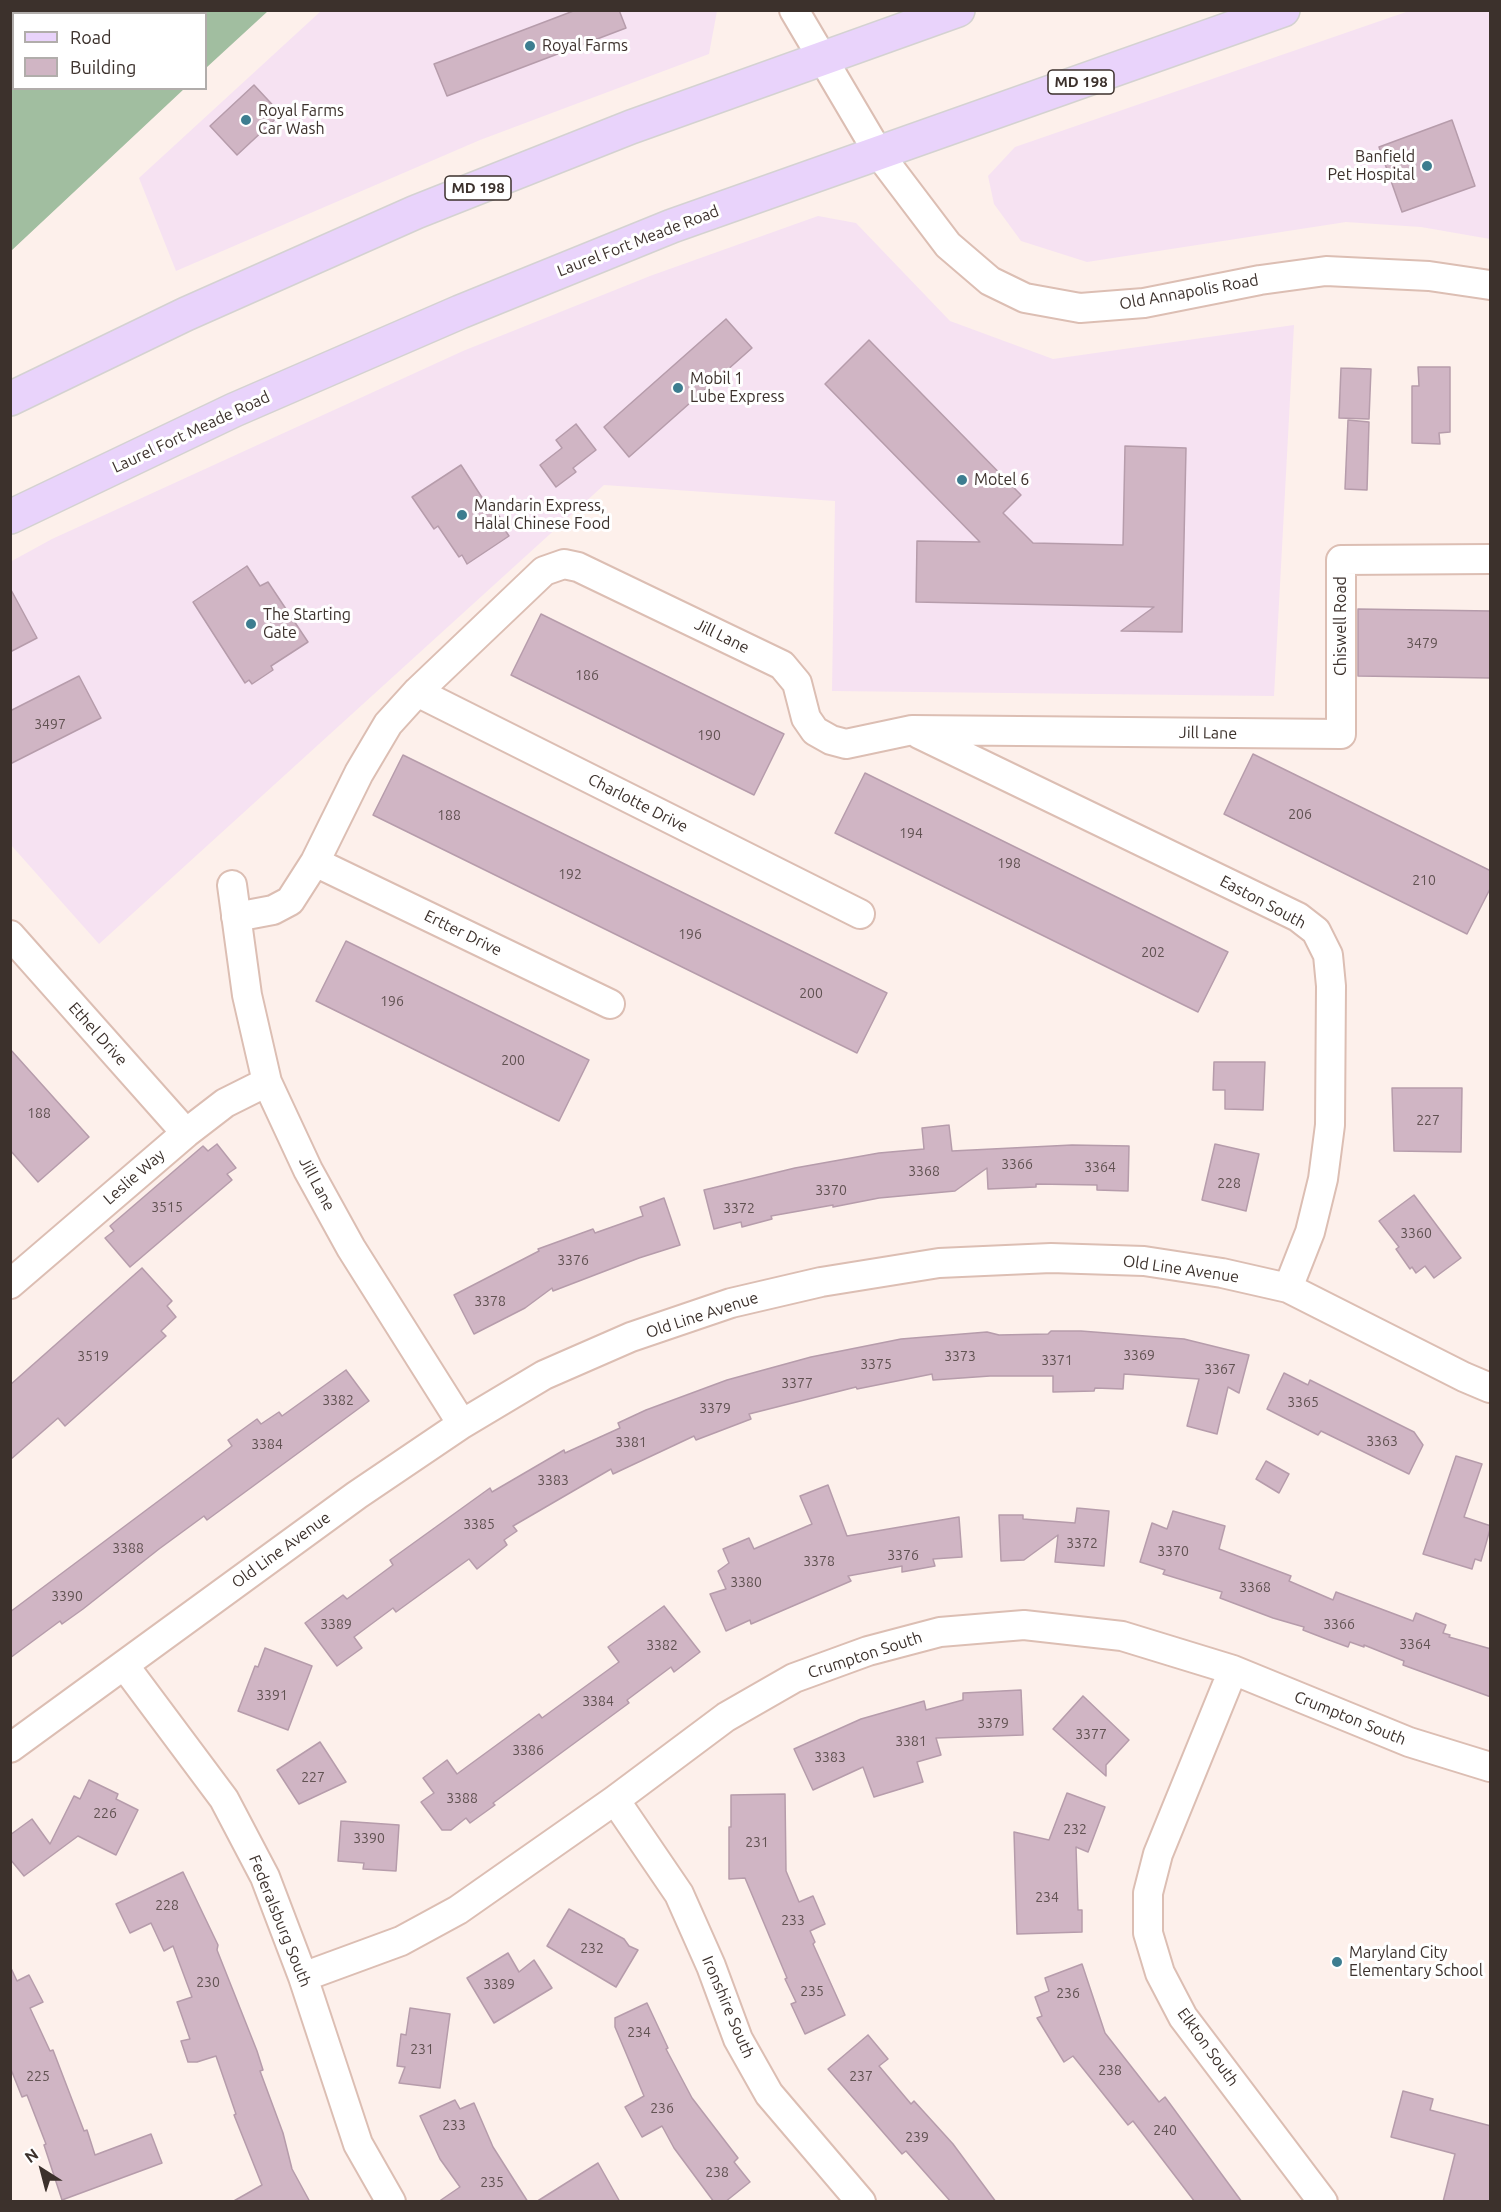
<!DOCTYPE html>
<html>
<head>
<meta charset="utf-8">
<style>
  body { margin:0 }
  #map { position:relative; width:1501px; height:2212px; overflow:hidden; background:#fdf0eb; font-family:Ubuntu,sans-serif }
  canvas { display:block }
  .frame { position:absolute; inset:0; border:12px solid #3c312c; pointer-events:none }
  .legend { position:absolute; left:12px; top:12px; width:195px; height:78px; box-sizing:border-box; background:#fff; border:2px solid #b1adab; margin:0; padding:8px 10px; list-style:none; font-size:18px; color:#3c312c }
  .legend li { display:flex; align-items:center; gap:12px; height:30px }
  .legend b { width:30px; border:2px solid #b1adab }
  .north { position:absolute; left:12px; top:2140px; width:60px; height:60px; -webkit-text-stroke:4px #fff; paint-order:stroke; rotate:324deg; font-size:16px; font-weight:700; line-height:24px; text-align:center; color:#3c312c }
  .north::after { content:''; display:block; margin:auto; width:21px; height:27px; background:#3c312c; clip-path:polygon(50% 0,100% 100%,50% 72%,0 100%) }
</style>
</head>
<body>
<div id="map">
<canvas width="1501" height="2212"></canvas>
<div class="frame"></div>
<ul class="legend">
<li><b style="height:8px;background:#e9d3fb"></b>Road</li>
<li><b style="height:16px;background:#d0b5c4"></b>Building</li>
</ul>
<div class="north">N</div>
</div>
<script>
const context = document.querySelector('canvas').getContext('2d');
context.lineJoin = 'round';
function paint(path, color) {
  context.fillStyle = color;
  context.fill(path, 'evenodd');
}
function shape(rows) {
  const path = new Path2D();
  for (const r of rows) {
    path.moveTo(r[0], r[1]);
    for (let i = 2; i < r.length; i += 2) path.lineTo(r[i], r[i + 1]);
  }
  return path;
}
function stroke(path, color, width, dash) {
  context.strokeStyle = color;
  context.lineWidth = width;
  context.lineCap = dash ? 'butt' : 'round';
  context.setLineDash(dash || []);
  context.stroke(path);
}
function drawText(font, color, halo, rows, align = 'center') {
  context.font = font + ' Ubuntu,sans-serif';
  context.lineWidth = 6;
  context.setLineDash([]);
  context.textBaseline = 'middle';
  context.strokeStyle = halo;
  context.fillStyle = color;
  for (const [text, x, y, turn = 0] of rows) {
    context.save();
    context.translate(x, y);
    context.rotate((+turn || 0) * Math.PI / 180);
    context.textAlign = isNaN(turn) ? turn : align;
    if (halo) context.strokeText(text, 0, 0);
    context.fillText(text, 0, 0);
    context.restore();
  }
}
const commercial = shape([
  [321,11,717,11,709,54,480,140,176,271,139,178],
  [1409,11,1490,11,1490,239,1421,227,1346,222,1087,262,1021,241,994,204,988,176,1015,147],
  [818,216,856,223,950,321,1053,359,1294,325,1274,696,832,691,835,501,604,485,99,944,11,845,10,562,52,539,463,351,650,276]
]);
const forest = shape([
  [11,10,268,10,268,11,206,68,206,14,14,14,14,88,184,89,11,251]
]);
const building = shape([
  [576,10,619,10,626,28,447,96,434,64,576,10],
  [254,85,281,114,237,155,210,126,254,85],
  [1452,120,1475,186,1402,212,1379,147,1452,120],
  [726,319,752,348,629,457,604,427,726,319],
  [869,340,1021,495,1003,513,1033,543,1123,545,1125,446,1186,448,1182,632,1121,631,1154,607,916,602,917,541,980,542,825,384,869,340],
  [1418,367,1450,367,1450,432,1439,433,1440,444,1412,443,1412,386,1419,386,1418,367],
  [1341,368,1371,369,1369,419,1339,418,1341,368],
  [1348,420,1369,422,1367,490,1345,489,1348,420],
  [576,424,596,450,573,468,576,472,556,487,540,465,562,448,556,440,576,424],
  [461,465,483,499,487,499,506,526,503,527,509,536,467,564,462,555,459,557,438,526,434,529,412,497,461,465],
  [247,566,260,586,268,582,308,642,271,666,273,670,252,684,249,680,245,683,193,602,247,566],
  [10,588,37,638,10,652,10,588],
  [1358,609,1491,611,1491,678,1358,676,1358,609],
  [541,614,784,734,754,795,511,675,541,614],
  [79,676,101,718,10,764,10,711,79,676],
  [1253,754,1491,871,1491,887,1467,934,1224,814,1253,754],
  [403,755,887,993,857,1053,373,815,403,755],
  [865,773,1228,952,1198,1012,835,833,865,773],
  [346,941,589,1060,559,1121,316,1001,346,941],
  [10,1049,89,1137,38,1182,10,1150,10,1049],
  [1214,1062,1265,1062,1263,1110,1225,1109,1225,1090,1213,1090,1214,1062],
  [1392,1088,1462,1088,1461,1152,1394,1151,1392,1088],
  [949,1125,952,1151,1072,1145,1129,1146,1128,1191,1097,1190,1097,1185,1036,1184,1036,1187,988,1189,987,1168,955,1191,879,1198,833,1207,833,1205,771,1216,772,1219,742,1227,741,1222,714,1229,704,1190,795,1168,879,1153,924,1149,922,1128,949,1125],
  [217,1144,236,1168,227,1174,232,1180,130,1267,105,1238,114,1231,110,1226,203,1146,208,1151,217,1144],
  [1215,1144,1259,1154,1246,1211,1202,1200,1215,1144],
  [1414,1195,1461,1258,1434,1278,1425,1266,1416,1273,1412,1267,1410,1269,1396,1249,1399,1247,1379,1221,1414,1195],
  [664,1198,680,1245,639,1258,553,1291,552,1288,525,1308,474,1334,454,1295,539,1251,538,1249,593,1229,595,1233,643,1216,640,1207,664,1198],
  [142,1268,172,1301,167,1306,176,1317,161,1331,166,1336,65,1426,58,1418,10,1460,10,1385,142,1268],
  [1051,1331,1081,1331,1184,1339,1249,1355,1239,1393,1228,1387,1217,1434,1187,1426,1199,1379,1124,1374,1123,1389,1095,1388,1094,1391,1053,1392,1053,1376,990,1376,933,1380,932,1374,857,1389,856,1387,749,1414,751,1419,696,1440,694,1436,613,1474,611,1469,513,1526,517,1531,504,1540,507,1545,477,1569,469,1559,396,1612,393,1608,354,1637,362,1648,337,1666,305,1623,343,1595,347,1599,393,1565,390,1560,490,1488,492,1492,564,1450,565,1453,620,1428,618,1423,646,1410,727,1380,811,1357,901,1339,987,1332,999,1335,1048,1334,1051,1331],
  [346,1370,369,1401,207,1520,204,1516,159,1549,83,1609,62,1624,60,1621,10,1658,10,1612,232,1446,228,1440,257,1419,261,1424,279,1412,282,1416,346,1370],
  [1284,1373,1308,1385,1310,1380,1414,1432,1423,1445,1409,1474,1321,1431,1318,1435,1267,1409,1284,1373],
  [1456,1456,1482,1464,1464,1517,1491,1526,1481,1561,1475,1559,1472,1569,1423,1554,1456,1456],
  [1266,1461,1289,1474,1279,1493,1256,1479,1266,1461],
  [828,1485,847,1536,959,1517,962,1557,933,1559,935,1566,902,1572,902,1566,848,1576,851,1581,751,1624,750,1620,726,1631,710,1594,726,1589,718,1571,729,1563,723,1549,749,1538,754,1549,812,1524,800,1496,828,1485],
  [1077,1508,1109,1511,1104,1566,1055,1562,1058,1535,1024,1560,1001,1561,999,1515,1023,1515,1023,1519,1075,1523,1077,1508],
  [1173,1511,1225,1526,1219,1549,1291,1576,1289,1581,1333,1600,1336,1592,1413,1621,1416,1613,1446,1625,1443,1633,1450,1635,1449,1637,1491,1649,1491,1697,1403,1665,1404,1661,1364,1645,1364,1647,1350,1642,1348,1647,1329,1640,1303,1630,1304,1627,1273,1618,1220,1598,1222,1592,1163,1574,1165,1570,1140,1562,1152,1523,1167,1529,1173,1511],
  [664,1606,700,1652,674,1672,671,1667,627,1700,629,1703,493,1803,495,1805,470,1823,466,1818,451,1830,442,1830,421,1802,434,1793,423,1778,447,1760,457,1774,539,1714,542,1718,619,1662,608,1647,664,1606],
  [265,1648,312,1666,288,1730,238,1711,255,1666,258,1667,265,1648],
  [1021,1690,1023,1735,936,1738,941,1755,917,1762,923,1782,874,1797,863,1767,813,1790,794,1749,861,1719,924,1701,926,1710,963,1700,963,1693,1021,1690],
  [1083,1696,1129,1740,1106,1765,1106,1776,1053,1729,1083,1696],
  [320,1742,346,1782,299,1804,277,1770,320,1742],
  [89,1780,118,1794,116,1799,138,1810,116,1855,78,1836,24,1876,10,1859,10,1835,32,1819,50,1844,74,1796,80,1799,89,1780],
  [1067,1793,1105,1807,1088,1852,1076,1847,1078,1910,1082,1910,1082,1932,1017,1934,1014,1832,1049,1840,1067,1793],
  [785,1794,786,1871,799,1902,813,1896,825,1924,810,1931,815,1942,813,1944,845,2015,805,2034,791,2004,796,2002,785,1979,787,1978,745,1878,729,1879,729,1827,731,1827,731,1795,785,1794],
  [341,1821,399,1825,396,1871,363,1869,364,1863,338,1861,341,1821],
  [183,1872,218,1945,217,1950,257,2051,263,2070,260,2071,283,2133,292,2169,310,2202,232,2202,262,2185,234,2115,236,2114,216,2056,197,2062,188,2062,181,2041,190,2039,177,2002,192,1997,173,1946,164,1951,151,1923,130,1933,116,1904,183,1872],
  [569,1909,624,1939,629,1946,638,1950,616,1987,547,1946,569,1909],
  [508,1953,519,1972,534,1960,552,1988,494,2023,467,1978,508,1953],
  [1082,1964,1105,2033,1159,2102,1165,2097,1242,2202,1195,2202,1133,2121,1128,2125,1073,2056,1064,2062,1037,2018,1042,2016,1035,1997,1049,1991,1045,1978,1082,1964],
  [10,1966,17,1981,29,1975,43,2002,30,2008,50,2051,53,2050,84,2131,87,2130,95,2155,151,2134,162,2163,62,2200,44,2145,46,2144,27,2095,22,2097,10,2067,10,1966],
  [647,2003,668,2048,666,2049,692,2098,738,2158,734,2162,750,2182,725,2202,714,2202,674,2148,662,2126,642,2137,625,2107,644,2096,615,2027,615,2018,647,2003],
  [410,2008,450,2014,440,2088,399,2083,405,2067,397,2066,401,2034,406,2035,410,2008],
  [868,2035,888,2059,879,2066,911,2104,914,2101,953,2144,996,2202,951,2202,906,2151,902,2154,828,2069,868,2035],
  [1403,2091,1433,2099,1430,2110,1491,2126,1491,2202,1443,2202,1455,2154,1391,2137,1403,2091],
  [455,2100,460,2109,474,2103,493,2147,528,2202,438,2202,460,2187,440,2159,420,2116,455,2100],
  [598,2163,620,2202,536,2202,598,2163]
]);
const minor = shape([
  [794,10,879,154,948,245,990,281,1025,298,1080,308,1144,303,1260,280,1326,271,1429,276,1490,285],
  [417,692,860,914],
  [919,734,1298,917,1316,931,1328,955,1331,986,1330,1125,1323,1179,1310,1232,1288,1288],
  [315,862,610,1004],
  [232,885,247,995,267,1082,308,1170,351,1248,462,1424],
  [236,917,273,910,290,901,315,862,359,773,388,724,417,692,544,571,564,564,578,567,782,665,797,683,806,718,815,731,831,740,846,744,912,730,1341,734,1341,560,1490,559],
  [10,935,186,1133],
  [10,1284,186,1133,225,1103,267,1082],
  [124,1665,224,1799,265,1877,303,1977,358,2144,391,2202],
  [1233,1670,1158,1854,1148,1893,1148,1933,1160,1973,1183,2017,1323,2202],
  [10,1748,357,1495,462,1424,544,1375,631,1337,731,1303,821,1282,939,1263,1051,1258,1144,1261,1222,1273,1288,1288,1464,1377,1490,1388],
  [615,1800,679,1894,711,1966,738,2039,769,2094,861,2202],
  [303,1977,401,1941,458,1910,615,1800,726,1717,794,1678,868,1651,940,1632,1024,1625,1122,1636,1233,1670,1409,1742,1490,1767]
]);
const major = shape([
  [10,399,186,314,416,212,631,127,958,10],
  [10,517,234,410,460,312,672,226,1283,10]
]);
const markers = [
  [530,46,6,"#3d7d90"],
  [246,120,6,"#3d7d90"],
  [1427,166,6,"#3d7d90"],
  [678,388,6,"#3d7d90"],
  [962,480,6,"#3d7d90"],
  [462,515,6,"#3d7d90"],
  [251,624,6,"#3d7d90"],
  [1337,1962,6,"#3d7d90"]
];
const numberNames = [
  ["3479",1422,643],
  ["186",587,675],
  ["3497",50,724],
  ["190",709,735],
  ["206",1300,814],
  ["188",449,815],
  ["194",911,833],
  ["198",1009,863],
  ["192",570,874],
  ["210",1424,880],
  ["196",690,934],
  ["202",1153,952],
  ["200",811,993],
  ["196",392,1001],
  ["200",513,1060],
  ["188",39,1113],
  ["227",1428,1120],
  ["3366",1017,1164],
  ["3364",1100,1167],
  ["3368",924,1171],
  ["228",1229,1183],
  ["3370",831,1190],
  ["3515",167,1207],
  ["3372",739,1208],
  ["3360",1416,1233],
  ["3376",573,1260],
  ["3378",490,1301],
  ["3369",1139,1355],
  ["3519",93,1356],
  ["3373",960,1356],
  ["3371",1057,1360],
  ["3375",876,1364],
  ["3367",1220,1369],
  ["3377",797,1383],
  ["3382",338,1400],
  ["3365",1303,1402],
  ["3379",715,1408],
  ["3363",1382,1441],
  ["3381",631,1442],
  ["3384",267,1444],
  ["3383",553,1480],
  ["3385",479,1524],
  ["3372",1082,1543],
  ["3388",128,1548],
  ["3370",1173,1551],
  ["3376",903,1555],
  ["3378",819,1561],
  ["3380",746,1582],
  ["3368",1255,1587],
  ["3390",67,1596],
  ["3389",336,1624],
  ["3366",1339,1624],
  ["3364",1415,1644],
  ["3382",662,1645],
  ["3391",272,1695],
  ["3384",598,1701],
  ["3379",993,1723],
  ["3377",1091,1734],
  ["3381",911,1741],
  ["3386",528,1750],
  ["3383",830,1757],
  ["227",313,1777],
  ["3388",462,1798],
  ["226",105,1813],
  ["232",1075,1829],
  ["3390",369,1838],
  ["231",757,1842],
  ["234",1047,1897],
  ["228",167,1905],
  ["233",793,1920],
  ["232",592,1948],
  ["230",208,1982],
  ["3389",499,1984],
  ["235",812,1991],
  ["236",1068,1993],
  ["234",639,2032],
  ["231",422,2049],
  ["238",1110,2070],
  ["225",38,2076],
  ["237",861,2076],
  ["236",662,2108],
  ["233",454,2125],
  ["240",1165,2130],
  ["239",917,2137],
  ["238",717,2172],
  ["235",492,2182]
];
const shields = [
  [1081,82,66],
  [478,188,66]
];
const shieldNames = [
  ["MD 198",1081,82],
  ["MD 198",478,188]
];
const poiNames = [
  ["Royal Farms",542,46],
  ["Royal Farms",258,111],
  ["Car Wash",258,129],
  ["Banfield",1415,157,"right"],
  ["Pet Hospital",1415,175,"right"],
  ["Mobil 1",690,379],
  ["Lube Express",690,397],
  ["Motel 6",974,480],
  ["Mandarin Express,",474,506],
  ["Halal Chinese Food",474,524],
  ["The Starting",263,615],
  ["Gate",263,633],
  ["Maryland City",1349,1953],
  ["Elementary School",1349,1971]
];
const streetNames = [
  ["Laurel Fort Meade Road",638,241,-21],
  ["Old Annapolis Road",1189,292,-10],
  ["Laurel Fort Meade Road",191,432,-25],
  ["Chiswell Road",1341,626,-90],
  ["Jill Lane",722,636,26],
  ["Jill Lane",1208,733,1],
  ["Charlotte Drive",638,803,27],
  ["Easton South",1263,902,28],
  ["Ertter Drive",463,933,26],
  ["Ethel Drive",98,1034,48],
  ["Leslie Way",134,1177,-41],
  ["Jill Lane",317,1184,62],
  ["Old Line Avenue",1181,1269,8],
  ["Old Line Avenue",702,1315,-18],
  ["Old Line Avenue",281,1550,-36],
  ["Crumpton South",865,1655,-18],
  ["Crumpton South",1350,1718,22],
  ["Federalsburg South",280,1921,68],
  ["Ironshire South",728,2007,67],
  ["Elkton South",1208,2047,54]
];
paint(commercial, '#f6e2f2');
paint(forest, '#a1bea0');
paint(building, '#d0b5c4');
stroke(building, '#b69cab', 1.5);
stroke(minor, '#dcbeb3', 32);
stroke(major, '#d4d2d1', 36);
stroke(minor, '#fff', 28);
stroke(major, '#e9d3fb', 33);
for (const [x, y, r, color] of markers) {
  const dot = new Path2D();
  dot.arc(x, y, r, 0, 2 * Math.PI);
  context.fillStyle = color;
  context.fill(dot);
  stroke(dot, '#fff', 2);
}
drawText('14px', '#615252', null, numberNames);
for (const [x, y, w] of shields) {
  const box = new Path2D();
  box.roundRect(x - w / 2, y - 12, w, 24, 4.5);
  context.fillStyle = '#fff';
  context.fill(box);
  stroke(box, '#3c312c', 1.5);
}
drawText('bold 15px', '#3c312c', null, shieldNames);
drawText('16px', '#3c312c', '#fff', poiNames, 'left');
drawText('16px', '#3c312c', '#fff', streetNames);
</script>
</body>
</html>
